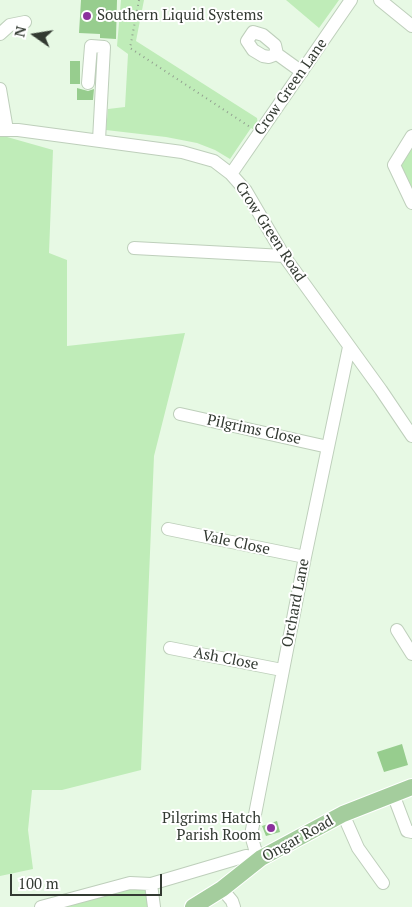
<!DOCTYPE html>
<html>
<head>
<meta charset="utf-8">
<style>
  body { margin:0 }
  #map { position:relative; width:412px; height:907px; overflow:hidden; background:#e7f9e4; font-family:"PT Serif",serif }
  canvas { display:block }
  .north { position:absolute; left:10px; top:10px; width:50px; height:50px; -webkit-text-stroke:4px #fff; paint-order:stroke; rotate:283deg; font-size:14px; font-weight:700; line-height:20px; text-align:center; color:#333a32 }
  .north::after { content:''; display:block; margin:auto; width:18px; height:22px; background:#333a32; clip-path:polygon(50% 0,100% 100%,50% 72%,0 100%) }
  .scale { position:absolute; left:10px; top:874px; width:152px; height:22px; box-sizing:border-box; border:2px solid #333a32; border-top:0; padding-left:6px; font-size:15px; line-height:18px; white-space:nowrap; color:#333a32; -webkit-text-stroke:4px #fff; paint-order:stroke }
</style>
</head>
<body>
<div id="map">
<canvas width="412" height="907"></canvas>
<div class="north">N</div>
<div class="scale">100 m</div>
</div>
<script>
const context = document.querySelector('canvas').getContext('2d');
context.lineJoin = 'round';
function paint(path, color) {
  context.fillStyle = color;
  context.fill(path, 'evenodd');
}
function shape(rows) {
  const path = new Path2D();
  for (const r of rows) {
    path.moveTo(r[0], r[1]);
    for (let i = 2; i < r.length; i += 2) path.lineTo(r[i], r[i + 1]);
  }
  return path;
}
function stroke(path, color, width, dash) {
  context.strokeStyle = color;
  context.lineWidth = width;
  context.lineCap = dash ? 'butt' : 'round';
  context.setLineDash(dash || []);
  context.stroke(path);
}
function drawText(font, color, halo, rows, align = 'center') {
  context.font = font + ' "PT Serif",serif';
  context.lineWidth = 4;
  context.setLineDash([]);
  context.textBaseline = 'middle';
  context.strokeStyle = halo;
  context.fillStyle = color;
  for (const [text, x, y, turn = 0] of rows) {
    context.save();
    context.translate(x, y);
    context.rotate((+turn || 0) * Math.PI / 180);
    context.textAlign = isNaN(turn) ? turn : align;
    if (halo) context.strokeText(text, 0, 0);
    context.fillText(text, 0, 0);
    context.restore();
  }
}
const green = shape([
  [121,0,144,0,136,41,257,118,259,133,251,128,230,159,215,150,197,143,166,137,106,130,108,109,125,107,128,54,117,46],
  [286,0,339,0,319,28],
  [0,135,53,150,49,253,67,260,67,346,185,333,154,456,141,770,62,790,32,790,28,830,33,869,0,876],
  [412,142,412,196,397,165],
  [151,884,154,907,40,907]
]);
const building = shape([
  [81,0,117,0,116,39,100,38,100,34,79,33],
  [70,61,80,61,80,84,70,84],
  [77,88,88,91,94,89,93,100,77,100],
  [402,744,408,765,384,772,377,752],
  [277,821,280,832,266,836,262,826]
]);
const path = shape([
  [139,0,130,48,250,127]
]);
const minor = shape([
  [380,0,412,26],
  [0,34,10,25,25,22],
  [277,54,269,57,263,56,253,50,247,41,253,32,263,35,275,45,277,54,302,72],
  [88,83,91,46,104,47,99,140],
  [0,89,7,130],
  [0,130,18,130,182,152,214,161,231,174,246,191,284,256,381,390,412,436],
  [412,136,394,165,412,203],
  [231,174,351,0],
  [134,248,284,256],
  [180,414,328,447],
  [168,529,305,557],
  [397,630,412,654],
  [170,648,282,670],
  [393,794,407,831,412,832],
  [343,814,358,848,383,883],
  [261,858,255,849,251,835,305,557,349,347],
  [151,884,154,907],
  [222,889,232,901,234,907],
  [41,907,130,883,151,884,246,856,261,858]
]);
const major = shape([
  [193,907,222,889,261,858,343,814,412,787]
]);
const markers = [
  [87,16,5,"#8b319c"],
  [271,828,5,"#8b319c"]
];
const poiNames = [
  ["Southern Liquid Systems",97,16],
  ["Pilgrims Hatch",261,819,"right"],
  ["Parish Room",261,836,"right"]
];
const streetNames = [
  ["Crow Green Lane",291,87,-55],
  ["Crow Green Road",270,232,57],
  ["Pilgrims Close",254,430,12],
  ["Vale Close",236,543,12],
  ["Orchard Lane",296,603,-79],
  ["Ash Close",226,659,11],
  ["Ongar Road",298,839,-29]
];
paint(green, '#bfecb8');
paint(building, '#97cd8e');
stroke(minor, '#becfbb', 14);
stroke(major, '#fff', 18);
stroke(path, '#919e8f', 2, [1, 4]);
stroke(minor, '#fff', 12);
stroke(major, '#a4cd9d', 16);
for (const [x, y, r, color] of markers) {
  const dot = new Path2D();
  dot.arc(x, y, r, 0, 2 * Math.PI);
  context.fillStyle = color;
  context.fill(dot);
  stroke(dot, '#fff', 2);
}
drawText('15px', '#333a32', '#fff', poiNames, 'left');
drawText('15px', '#333a32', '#fff', streetNames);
</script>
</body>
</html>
